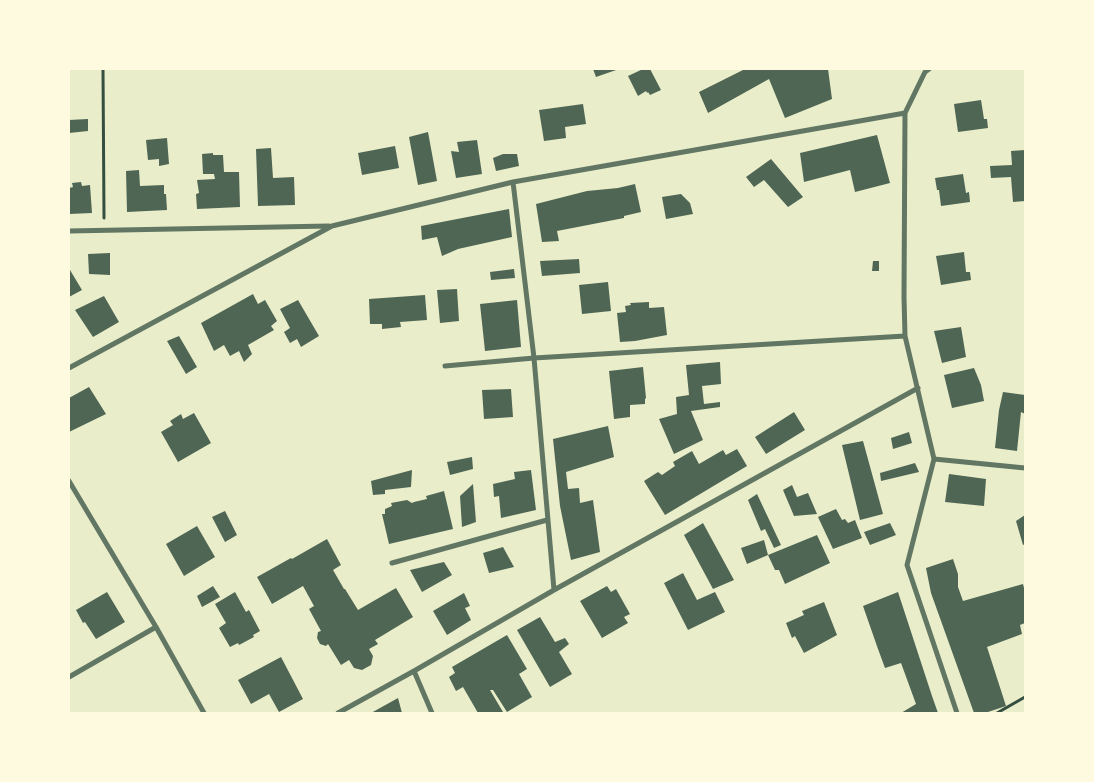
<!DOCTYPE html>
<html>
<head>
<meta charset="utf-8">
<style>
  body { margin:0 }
  #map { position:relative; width:1094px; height:782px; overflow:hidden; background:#e9edc9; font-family:"Exo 2",sans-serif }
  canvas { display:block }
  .frame { position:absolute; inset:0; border:70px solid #fefae0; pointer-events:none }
</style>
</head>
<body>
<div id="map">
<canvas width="1094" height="782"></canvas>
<div class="frame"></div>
</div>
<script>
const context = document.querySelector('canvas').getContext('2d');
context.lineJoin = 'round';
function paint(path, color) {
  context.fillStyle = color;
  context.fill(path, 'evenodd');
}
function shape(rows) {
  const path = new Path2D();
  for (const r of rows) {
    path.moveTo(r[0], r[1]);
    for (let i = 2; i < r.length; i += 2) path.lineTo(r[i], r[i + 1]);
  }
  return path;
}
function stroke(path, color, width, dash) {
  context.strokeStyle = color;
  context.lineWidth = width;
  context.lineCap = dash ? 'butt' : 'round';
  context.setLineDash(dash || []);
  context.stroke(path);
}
const building = shape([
  [593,69,619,69,596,77],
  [643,69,650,69,661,90,650,95,648,92,647,93,646,91,638,96,628,76],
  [745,69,828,69,832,99,785,118,769,79,708,113,699,92],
  [981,100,984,119,987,119,988,128,958,132,954,104],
  [583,104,586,124,565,127,566,138,544,141,539,110],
  [88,119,88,131,69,133,69,120],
  [428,132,437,181,418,185,409,137],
  [877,135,890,183,855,192,850,170,804,182,800,153],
  [167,138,169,164,159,166,159,159,148,160,146,140],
  [477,140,482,174,456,178,451,151,459,152,457,142],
  [395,146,399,168,362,175,358,153],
  [271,148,273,178,294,177,295,205,258,206,256,149],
  [1025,150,1025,201,1013,202,1011,177,991,178,990,166,1012,165,1011,151],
  [213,153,213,155,223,155,224,172,239,172,240,207,197,209,196,194,199,193,197,180,215,179,214,174,203,174,202,154],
  [503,154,517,154,519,166,496,171,493,158],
  [771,159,803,197,788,207,764,180,754,187,746,177],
  [139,170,140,186,164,185,164,194,166,194,167,210,127,212,126,171],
  [963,174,966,193,969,192,970,202,941,206,939,190,937,190,935,178],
  [81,182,82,186,90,185,92,213,69,214,69,188,73,187,72,183],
  [635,184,641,212,624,216,624,218,557,231,559,241,542,242,536,204,587,191,618,188],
  [681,194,690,203,693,214,666,219,662,197],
  [509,209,512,237,458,249,442,256,437,237,422,240,421,226],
  [964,252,966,272,970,272,971,280,941,285,936,256],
  [110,253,110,275,89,274,88,254],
  [579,259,580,273,542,276,540,261],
  [873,261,879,261,879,271,872,271],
  [514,269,515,278,491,280,490,272],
  [70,270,82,290,69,297,69,271],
  [608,282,611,311,582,314,579,285],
  [457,289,459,321,440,323,437,290],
  [253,294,258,304,265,300,277,321,271,326,274,330,248,345,252,354,244,362,239,351,230,356,224,345,214,351,201,323],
  [425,295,427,320,400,322,401,327,382,329,382,324,370,324,369,299],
  [104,296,119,322,93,337,75,310],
  [298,300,319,336,301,347,297,339,290,343,284,332,290,328,280,309],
  [517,300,521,347,485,351,480,304],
  [649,302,649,308,664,307,667,335,635,341,620,342,617,313,626,312,625,306,631,305,630,303],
  [961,327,966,357,942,363,934,331],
  [179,336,197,367,186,374,167,341],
  [720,362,721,384,702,386,704,404,720,402,720,407,691,411,703,440,674,454,659,419,677,414,676,397,689,395,686,365],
  [643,367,646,398,645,399,645,404,630,405,630,417,614,419,609,371],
  [974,368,981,385,984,401,952,408,944,375],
  [89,387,106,414,69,432,69,398],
  [511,389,513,417,484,419,482,390],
  [1003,392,1025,395,1025,414,1021,412,1017,451,995,448,999,410],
  [794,412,805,430,766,454,755,437],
  [194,413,211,443,178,462,161,432,173,425,170,421,181,414,183,419],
  [608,426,614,457,566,472,568,489,579,488,580,503,593,500,600,552,571,560,560,506,553,439],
  [909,432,912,443,893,449,891,438],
  [863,441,883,514,860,520,842,445],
  [737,449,747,466,665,515,644,481,658,472,662,475,675,466,673,462,692,451,699,464,723,450,726,455],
  [472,457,473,469,450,475,447,462],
  [915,463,919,472,881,481,880,473],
  [412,470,411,487,385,490,385,494,373,495,371,481],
  [531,470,536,510,501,518,499,496,494,497,493,484,515,479,514,472],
  [949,474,986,479,984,506,945,502],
  [473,484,476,522,462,527,460,496],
  [792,485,797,497,808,493,817,514,794,516,783,490],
  [444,491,453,529,389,544,382,514,385,514,385,509,392,506,391,503,407,500,412,503,414,502,427,499,426,496],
  [757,494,781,545,774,548,765,529,761,531,748,500],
  [836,509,842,520,845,519,848,523,855,520,862,538,833,549,818,517],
  [225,511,237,535,225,542,212,517],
  [1025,515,1025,544,1023,545,1016,521],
  [703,523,734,580,713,589,684,535],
  [890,523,896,535,870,545,864,532],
  [197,526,215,557,184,576,166,544],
  [817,535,830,563,785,584,779,570,775,570,768,555],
  [327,539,341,565,333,570,344,589,345,589,358,610,396,588,413,617,375,640,378,644,369,649,373,656,371,665,362,670,354,668,349,660,341,665,328,644,326,646,320,644,317,638,318,632,321,631,309,609,314,606,303,586,272,604,257,577,291,558,292,559],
  [764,540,768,555,747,564,741,548],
  [503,547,514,567,489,573,483,553],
  [953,559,958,574,958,587,963,601,1023,584,1025,592,1025,623,1020,625,1022,634,987,647,1006,706,985,713,974,713,931,593,926,568],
  [444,562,452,575,422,592,410,570],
  [683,573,697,600,715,592,725,612,688,630,664,583],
  [213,586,220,597,202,607,197,596],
  [607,586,611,592,616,589,630,614,624,617,628,623,602,638,580,601],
  [107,592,125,622,96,639,85,622,83,623,76,610],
  [235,592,246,612,249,610,260,631,253,635,254,637,239,645,238,643,230,647,219,628,226,623,215,604],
  [898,592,932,696,938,713,901,713,916,704,901,663,885,668,878,649,863,606],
  [464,593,470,606,465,608,471,620,447,635,433,611],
  [824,602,837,635,804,653,795,636,792,638,786,623,804,615,802,611],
  [540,617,555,642,565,638,569,644,559,652,572,674,550,687,517,630],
  [507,635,527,669,519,674,532,697,507,712,493,690,490,690,503,712,501,713,478,713,463,687,456,691,449,677,455,673,452,667],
  [281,657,303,699,279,712,269,694,251,704,238,680],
  [398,698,402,713,371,713]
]);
const path = shape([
  [103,69,104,218],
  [997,713,1025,697]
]);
const minor = shape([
  [929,69,925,72,905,113,904,297,905,336,934,459,907,565,957,713],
  [513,182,534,358,554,590],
  [69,231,329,226],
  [445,366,534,358,905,336],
  [69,368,332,226,513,182,905,113],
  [934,459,1025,468],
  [69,481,156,627,204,713],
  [392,563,547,520],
  [414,671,432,713],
  [69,677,156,627],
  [338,713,414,671,554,590,918,388]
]);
paint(building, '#4f6655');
stroke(path, '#344e41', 3);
stroke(minor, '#617663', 5);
</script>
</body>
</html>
